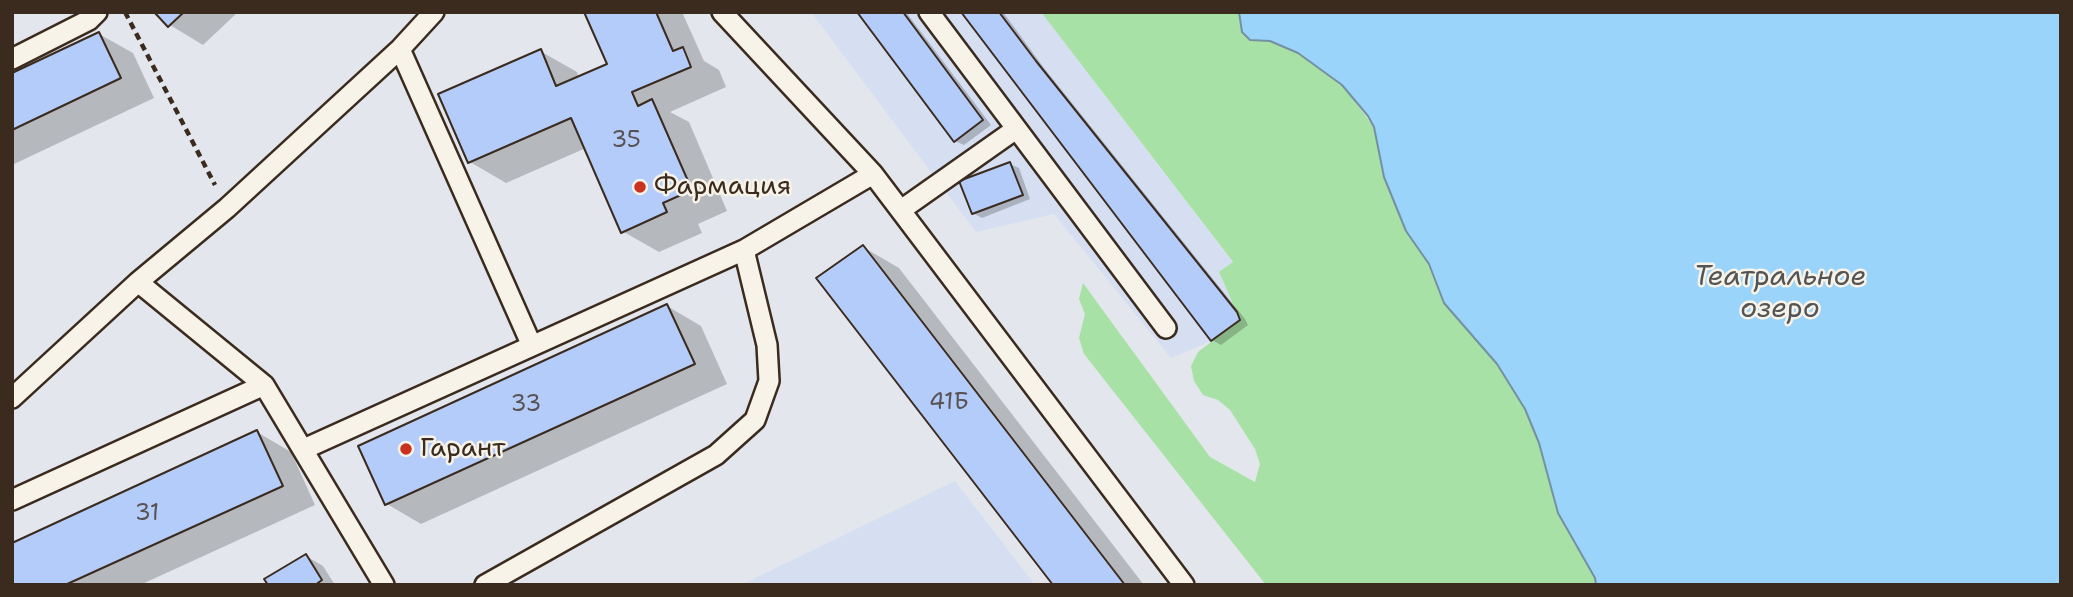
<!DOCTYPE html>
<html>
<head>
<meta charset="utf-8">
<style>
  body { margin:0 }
  #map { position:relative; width:2073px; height:597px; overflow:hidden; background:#e3e7ed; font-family:"Shantell Sans",sans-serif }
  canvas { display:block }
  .frame { position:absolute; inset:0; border:14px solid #3b2a1e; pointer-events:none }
</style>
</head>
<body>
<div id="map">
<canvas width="2073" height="597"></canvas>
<div class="frame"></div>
</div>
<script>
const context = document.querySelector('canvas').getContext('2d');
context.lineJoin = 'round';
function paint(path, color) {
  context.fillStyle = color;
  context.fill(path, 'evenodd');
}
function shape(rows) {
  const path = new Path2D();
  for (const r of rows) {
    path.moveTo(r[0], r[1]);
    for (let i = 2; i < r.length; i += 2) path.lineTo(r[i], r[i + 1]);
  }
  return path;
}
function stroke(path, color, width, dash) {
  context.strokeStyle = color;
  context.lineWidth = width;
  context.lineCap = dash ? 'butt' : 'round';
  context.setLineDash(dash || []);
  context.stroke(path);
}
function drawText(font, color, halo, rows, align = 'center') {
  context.font = font + ' "Shantell Sans",sans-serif';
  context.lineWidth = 5;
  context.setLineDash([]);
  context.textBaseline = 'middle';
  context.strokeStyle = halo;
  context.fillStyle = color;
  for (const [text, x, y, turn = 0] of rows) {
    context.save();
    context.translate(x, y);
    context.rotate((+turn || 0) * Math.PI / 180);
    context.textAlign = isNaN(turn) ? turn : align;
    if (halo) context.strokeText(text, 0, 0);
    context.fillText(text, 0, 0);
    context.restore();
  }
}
const built = shape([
  [811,12,1041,12,1233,263,1219,273,1240,320,1211,341,1171,358,1054,214,976,232],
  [955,481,1035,585,741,585]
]);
const green = shape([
  [1041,12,1239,12,1240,21,1249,40,1270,41,1298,53,1342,85,1374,127,1384,177,1406,231,1429,264,1444,303,1497,364,1525,409,1539,443,1558,513,1595,578,1596,585,1266,585,1084,354,1079,338,1085,314,1079,299,1083,283,1210,457,1255,482,1260,464,1255,449,1230,410,1218,400,1203,395,1194,381,1191,366,1198,352,1240,320,1219,272,1233,262]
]);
const water = shape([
  [1239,12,2061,12,2061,585,1596,585,1595,578,1558,513,1539,443,1525,409,1497,364,1444,303,1429,264,1406,231,1384,177,1374,127,1368,116,1342,85,1298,53,1270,41,1250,40,1242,32,1239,12]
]);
const shadow = shape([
  [157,12,238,12,203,45,170,25],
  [586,12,682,12,704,61,719,70,726,87,670,112,689,122,727,211,698,224,702,233,659,252,622,231,586,148,506,183,470,162,540,51,577,72,579,78,609,65],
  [860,12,906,12,991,125,964,145,955,141],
  [963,12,1003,12,1044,68,1245,319,1248,325,1221,345,1212,340],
  [99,34,133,53,154,98,12,165,12,75],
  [1010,164,1019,168,1030,199,982,218,973,213],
  [863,247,899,268,1144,585,1055,585],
  [667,306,701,326,727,384,421,524,387,504],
  [257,432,291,452,315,505,140,585,12,585],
  [306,556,323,566,335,585,270,585]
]);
const building = shape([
  [154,12,184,12,168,27,154,12],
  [584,12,656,12,673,51,683,47,691,67,632,92,638,106,652,99,692,190,663,203,667,212,621,233,571,118,468,163,438,94,541,49,556,86,607,64,584,12],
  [857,12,903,12,983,120,954,142,857,12],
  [961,12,999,12,1036,61,1237,312,1240,320,1211,341,961,12],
  [99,32,121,78,12,130,12,73,99,32],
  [1010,162,1023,195,972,214,959,181,1010,162],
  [863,245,1028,459,1125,585,1053,585,816,278,863,245],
  [667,304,695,364,385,505,358,446,667,304],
  [257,430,283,486,65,585,12,585,12,543,257,430],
  [306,554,322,580,315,585,268,585,264,579,306,554]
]);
const path = shape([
  [125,12,215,185]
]);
const service = shape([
  [722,12,873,174],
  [929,12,1166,328],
  [12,59,89,20,97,12],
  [901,210,1016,129],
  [138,282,264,385,384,585],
  [532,346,744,250,873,174,1184,585],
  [12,398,138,282,227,208,400,49,434,12],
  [304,449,532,346,400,49],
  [12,500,264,385],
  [485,585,716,455,755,420,769,381,767,345,744,250]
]);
const markers = [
  [640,187,7,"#c8321e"],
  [406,449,7,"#c8321e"]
];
const numberNames = [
  ["35",626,141],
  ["41Б",949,403],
  ["33",526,405],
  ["31",147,514]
];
const poiNames = [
  ["Фармация",654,187],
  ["Гарант",420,449]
];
const waterNames = [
  ["Театральное",1780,278],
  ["озеро",1780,310]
];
paint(built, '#d5dff1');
paint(green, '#a8e1a6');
paint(water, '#9bd4fa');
stroke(water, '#7590a2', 2);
paint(shadow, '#0003');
paint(building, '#b4ccfa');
stroke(building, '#3b2a1e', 2);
stroke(service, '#3b2a1e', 24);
stroke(path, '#3b2a1e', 4.5, [7, 5]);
stroke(service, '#f7f3e8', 19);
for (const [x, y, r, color] of markers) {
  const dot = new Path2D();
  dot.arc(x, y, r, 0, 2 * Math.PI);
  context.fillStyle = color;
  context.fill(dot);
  stroke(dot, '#f7f3e8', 2.5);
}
drawText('23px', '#595255', null, numberNames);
drawText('26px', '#3b2a1e', '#f7f3e8', poiNames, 'left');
drawText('italic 28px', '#535455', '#f7f3e8', waterNames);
</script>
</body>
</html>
